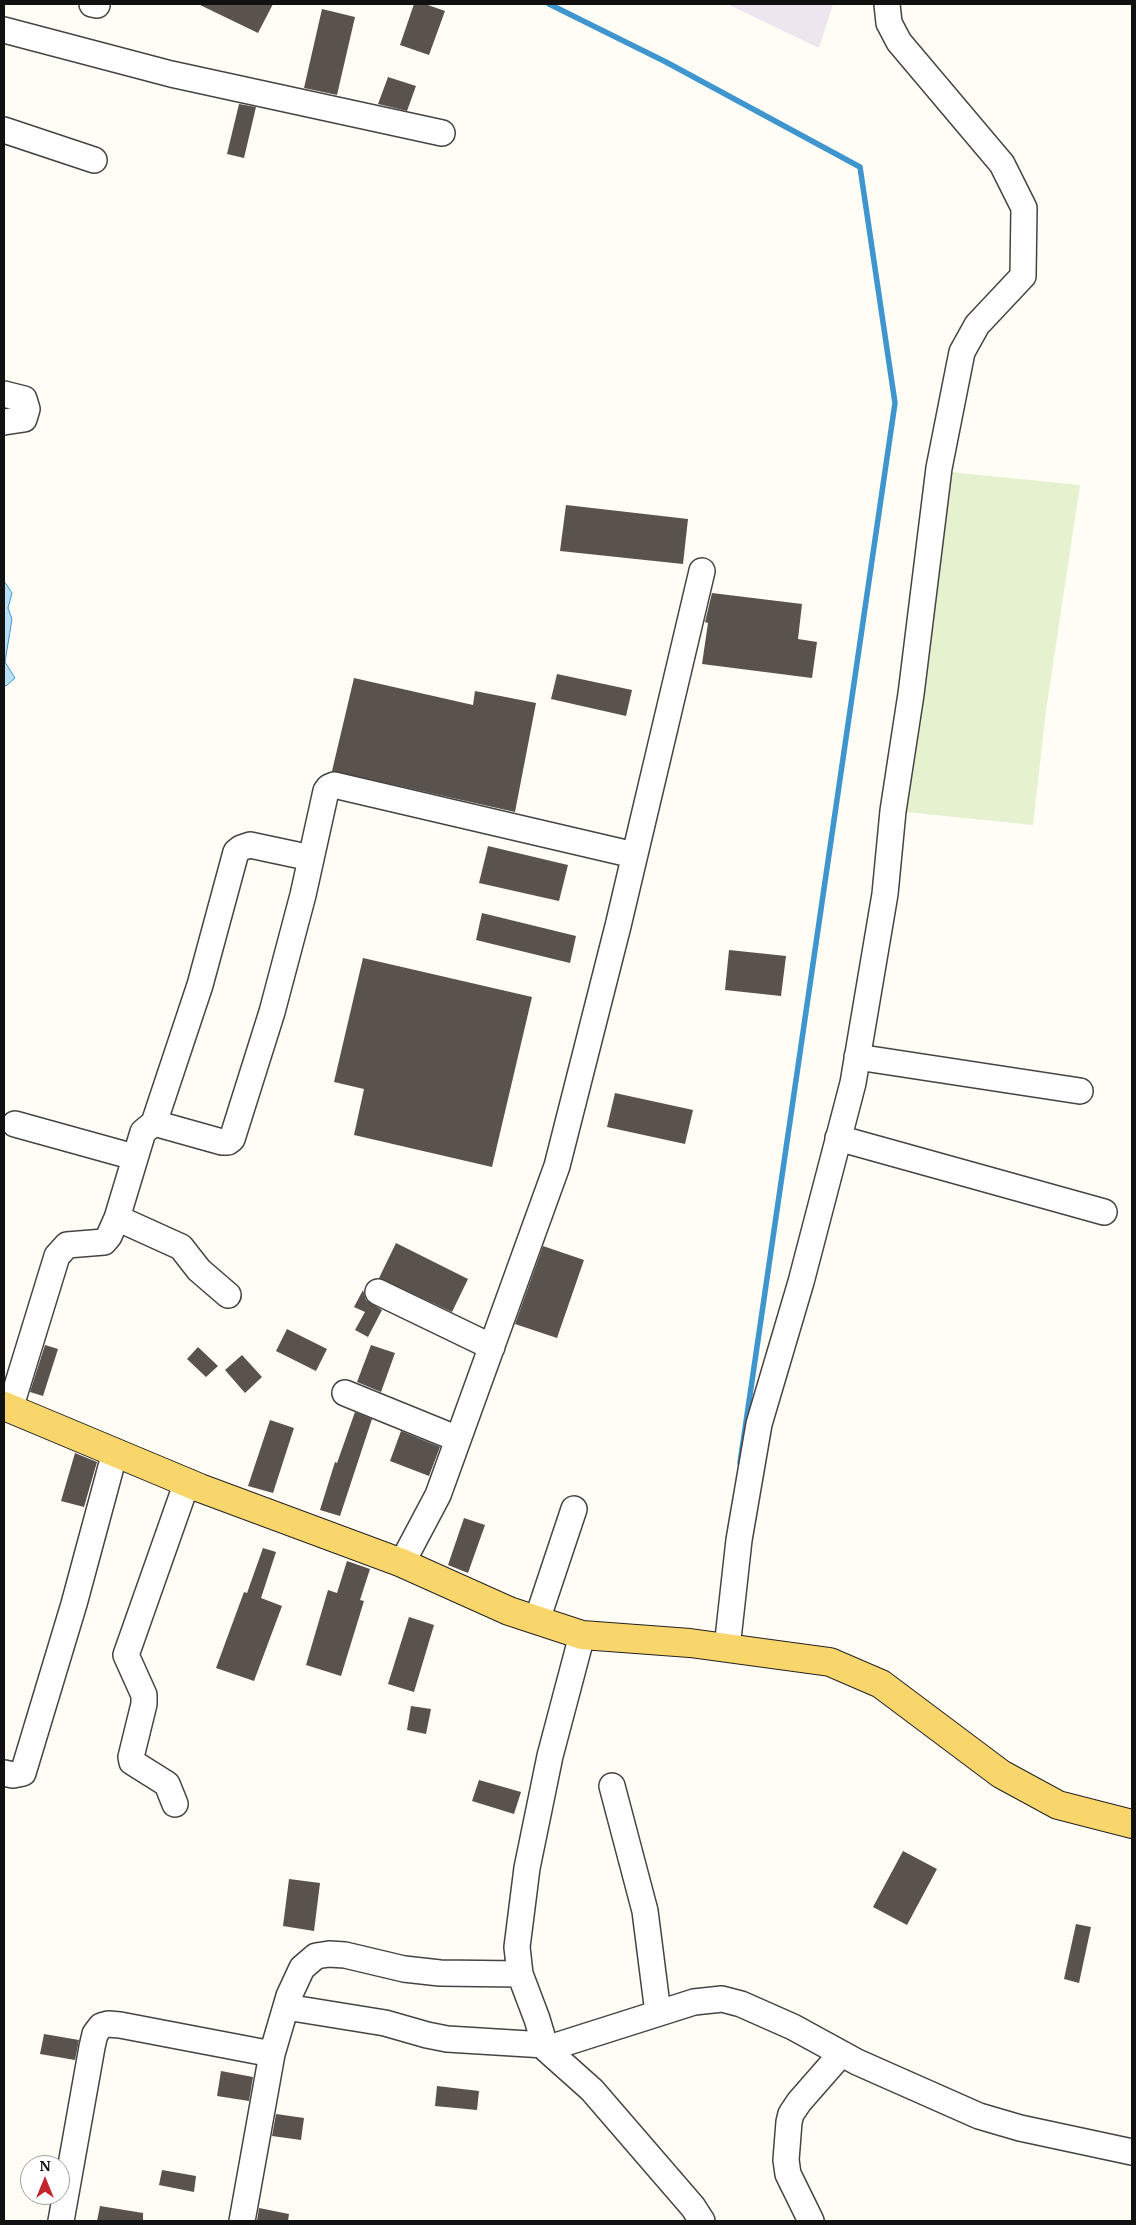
<!DOCTYPE html>
<html>
<head>
<meta charset="utf-8">
<style>
  body { margin:0 }
  #map { position:relative; width:1136px; height:2225px; overflow:hidden; background:#fffdf5; font-family:Merriweather,serif }
  canvas { display:block }
  .frame { position:absolute; inset:0; border:5px solid #111; pointer-events:none }
  .north { position:absolute; left:20px; top:2155px; width:50px; height:50px; box-sizing:border-box; background:#fff; border:1px solid #a0a0a0; border-radius:50%; rotate:0deg; font-size:14px; font-weight:700; line-height:20px; text-align:center; color:#111 }
  .north::after { content:''; display:block; margin:auto; width:18px; height:22px; background:#c4262e; clip-path:polygon(50% 0,100% 100%,50% 72%,0 100%) }
</style>
</head>
<body>
<div id="map">
<canvas width="1136" height="2225"></canvas>
<div class="frame"></div>
<div class="north">N</div>
</div>
<script>
const context = document.querySelector('canvas').getContext('2d');
context.lineJoin = 'round';
function paint(path, color) {
  context.fillStyle = color;
  context.fill(path, 'evenodd');
}
function shape(rows) {
  const path = new Path2D();
  for (const r of rows) {
    path.moveTo(r[0], r[1]);
    for (let i = 2; i < r.length; i += 2) path.lineTo(r[i], r[i + 1]);
  }
  return path;
}
function stroke(path, color, width, dash) {
  context.strokeStyle = color;
  context.lineWidth = width;
  context.lineCap = dash ? 'butt' : 'round';
  context.setLineDash(dash || []);
  context.stroke(path);
}
const industrial = shape([
  [727,4,833,4,819,48]
]);
const pitch = shape([
  [940,471,1080,485,1046,711,1033,825,896,811]
]);
const water = shape([
  [4,581,12,593,8,608,12,619,5,662,15,678,6,686,4,685,4,581]
]);
const stream = shape([
  [549,4,666,62,860,167,895,403,740,1463]
]);
const building = shape([
  [198,4,273,4,258,33],
  [414,4,425,4,445,11,429,55,400,45],
  [322,9,355,17,337,95,304,88],
  [388,77,416,86,407,111,378,104],
  [239,104,256,107,244,158,227,154],
  [566,505,688,519,683,564,560,551],
  [712,593,802,604,798,639,817,642,812,678,702,664,708,623,705,622],
  [557,674,632,690,626,716,551,699],
  [354,678,473,705,475,691,536,703,515,812,332,771],
  [488,846,568,865,559,901,479,883],
  [482,913,576,936,570,963,476,940],
  [729,950,786,956,781,996,725,990],
  [363,958,532,997,492,1167,354,1135,364,1089,334,1082],
  [615,1093,693,1110,685,1144,607,1127],
  [396,1243,468,1279,452,1312,379,1278],
  [543,1246,584,1260,557,1338,515,1324],
  [363,1290,366,1300,382,1310,368,1337,355,1330,365,1312,354,1307],
  [287,1329,327,1349,316,1371,276,1351],
  [45,1345,58,1349,43,1396,30,1392],
  [371,1345,395,1353,381,1392,357,1382],
  [198,1347,218,1366,206,1377,187,1359],
  [242,1355,262,1377,245,1393,225,1370],
  [355,1412,372,1419,340,1516,320,1510,335,1462,337,1463],
  [270,1420,294,1428,273,1493,248,1486],
  [401,1431,440,1447,429,1476,390,1461],
  [75,1453,97,1462,84,1507,61,1501],
  [464,1518,485,1525,468,1573,448,1565],
  [263,1548,276,1552,261,1598,282,1606,254,1681,216,1668,244,1592,247,1593],
  [347,1561,370,1569,360,1600,364,1601,341,1676,306,1665,328,1590,337,1593],
  [409,1617,434,1625,414,1692,388,1684],
  [411,1706,431,1709,426,1734,407,1730],
  [479,1780,521,1792,514,1814,472,1801],
  [903,1851,937,1869,907,1925,873,1907],
  [289,1879,320,1883,314,1931,283,1926],
  [1076,1924,1091,1927,1079,1983,1064,1979],
  [44,2034,79,2040,75,2060,40,2054],
  [221,2071,253,2077,249,2101,217,2096],
  [437,2086,479,2091,477,2110,435,2106],
  [276,2114,304,2118,301,2140,272,2136],
  [162,2170,196,2176,194,2192,159,2185],
  [100,2206,143,2213,143,2221,97,2221],
  [259,2208,289,2214,288,2221,257,2221]
]);
const minor = shape([
  [92,4,97,5],
  [4,30,171,74,442,133],
  [4,130,94,160],
  [4,394,24,399,27,409,24,419,4,422],
  [857,1057,1080,1091],
  [154,1123,200,985,236,852,241,848,250,845,311,858],
  [15,1124,134,1157],
  [838,1138,1104,1212],
  [117,1218,181,1247,199,1270,228,1295],
  [378,1292,492,1347],
  [345,1393,458,1439],
  [10,1409,57,1256,67,1245,104,1242,109,1236,117,1218,143,1132,154,1123,222,1142,228,1142,232,1139,272,1012,303,895,326,791,329,787,334,785,634,855],
  [402,1563,438,1495,557,1166,618,926,702,571],
  [537,1620,574,1509],
  [582,1635,550,1756,527,1868,517,1947,520,1974,537,2019,546,2049,592,2090,693,2207,702,2221],
  [727,1648,739,1540,759,1424,801,1282,853,1083,885,894,893,811,911,694,939,468,962,352,977,325,1023,276,1024,208,1002,164,899,42,889,23,887,4],
  [4,1773,13,1775,23,1773,74,1604,115,1452],
  [612,1786,645,1911,658,2013],
  [175,1804,167,1784,132,1762,131,1757,144,1704,144,1695,126,1655,187,1482],
  [286,2007,385,2023,427,2035,447,2039,545,2045],
  [546,2049,694,2002,722,1999,741,2004,793,2027,857,2062,979,2116,1020,2128,1132,2152],
  [61,2221,92,2047,95,2034,101,2026,108,2024,120,2025,272,2054],
  [242,2221,272,2054,289,1996,302,1968,316,1956,329,1954,345,1955,404,1969,440,1973,520,1974],
  [811,2221,788,2174,786,2160,789,2122,791,2114,799,2102,841,2054]
]);
const major = shape([
  [4,1406,200,1488,402,1563,509,1611,582,1635,690,1643,830,1662,881,1684,1001,1774,1058,1805,1132,1824]
]);
paint(industrial, '#eee6ef');
paint(pitch, '#e6f2cf');
paint(water, '#b9e0f7');
stroke(water, '#3f96cf', 1);
stroke(stream, '#3f96cf', 5.5);
paint(building, '#5a524d');
stroke(minor, '#444', 28);
stroke(major, '#222', 30);
stroke(minor, '#fff', 25);
stroke(major, '#f9d66b', 28);
</script>
</body>
</html>
